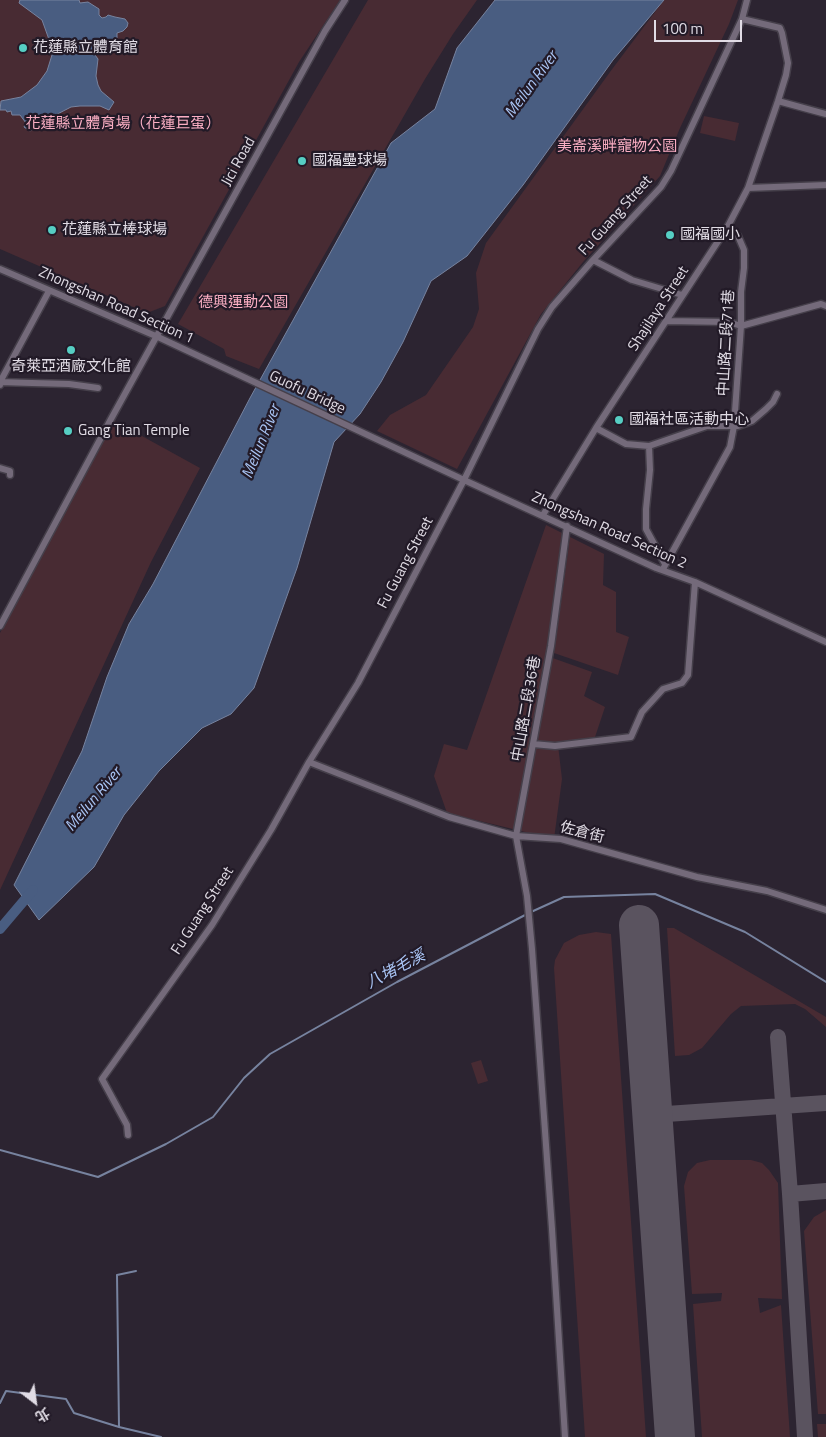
<!DOCTYPE html>
<html>
<head>
<meta charset="utf-8">
<style>
  body { margin:0 }
  #map { position:relative; width:826px; height:1437px; overflow:hidden; background:#2c2431; font-family:"Titillium Web","Noto Sans TC",sans-serif }
  canvas { display:block }
  .north { position:absolute; left:10px; top:1377px; width:50px; height:50px; -webkit-text-stroke:4px #221a27; paint-order:stroke; rotate:150deg; font-size:14px; font-weight:700; line-height:20px; text-align:center; color:#e1dce5 }
  .north::after { content:''; display:block; margin:auto; width:18px; height:22px; background:#e1dce5; clip-path:polygon(50% 0,100% 100%,50% 72%,0 100%) }
  .scale { position:absolute; left:654px; top:20px; width:88px; height:22px; box-sizing:border-box; border:2px solid #e1dce5; border-top:0; padding-left:6px; font-size:15px; line-height:18px; white-space:nowrap; color:#e1dce5; -webkit-text-stroke:4px #221a27; paint-order:stroke }
</style>
</head>
<body>
<div id="map">
<canvas width="826" height="1437"></canvas>
<div class="north">北</div>
<div class="scale">100 m</div>
</div>
<script>
const context = document.querySelector('canvas').getContext('2d');
context.lineJoin = 'round';
function paint(path, color) {
  context.fillStyle = color;
  context.fill(path, 'evenodd');
}
function shape(rows) {
  const path = new Path2D();
  for (const r of rows) {
    path.moveTo(r[0], r[1]);
    for (let i = 2; i < r.length; i += 2) path.lineTo(r[i], r[i + 1]);
  }
  return path;
}
function stroke(path, color, width, dash) {
  context.strokeStyle = color;
  context.lineWidth = width;
  context.lineCap = dash ? 'butt' : 'round';
  context.setLineDash(dash || []);
  context.stroke(path);
}
function drawText(font, color, halo, rows, align = 'center') {
  context.font = font + ' "Titillium Web","Noto Sans TC",sans-serif';
  context.lineWidth = 4.5;
  context.setLineDash([]);
  context.textBaseline = 'middle';
  context.strokeStyle = halo;
  context.fillStyle = color;
  for (const [text, x, y, turn = 0] of rows) {
    context.save();
    context.translate(x, y);
    context.rotate((+turn || 0) * Math.PI / 180);
    context.textAlign = isNaN(turn) ? turn : align;
    if (halo) context.strokeText(text, 0, 0);
    context.fillText(text, 0, 0);
    context.restore();
  }
}
const green = shape([
  [0,0,340,0,299,62,165,306,147,313,0,249],
  [368,0,477,0,453,34,425,79,259,369,226,356,224,349,178,324],
  [664,0,738,0,729,24,680,128,660,176,583,262,541,314,457,469,377,431,390,415,426,395,473,327,479,309,476,273,486,243,610,72],
  [704,116,739,123,735,141,700,133],
  [111,419,200,468,151,562,0,890,0,633],
  [546,525,562,533,547,656,592,672,584,696,605,707,594,740,558,745,562,779,554,839,447,813,434,776,444,744,467,750],
  [570,537,604,554,603,585,616,592,616,632,629,637,618,675,554,653],
  [667,928,674,928,826,1017,826,1027,805,1009,795,1004,741,1006,731,1014,702,1048,689,1055,675,1056],
  [596,932,611,934,646,1437,585,1437,554,968,555,960,564,943,579,935],
  [481,1060,488,1081,478,1084,471,1063],
  [710,1160,751,1160,762,1163,769,1170,778,1183,782,1299,758,1298,760,1313,781,1305,790,1437,702,1437,693,1304,721,1301,722,1293,692,1294,684,1186,688,1172,697,1163],
  [826,1210,826,1414,818,1414,804,1231,814,1217],
  [817,1424,826,1424,826,1437,818,1437]
]);
const water = shape([
  [20,0,79,0,80,3,88,2,99,9,99,15,102,18,106,17,108,15,115,17,125,19,128,23,127,27,123,31,117,33,117,38,111,44,102,51,96,53,95,55,98,59,96,76,98,85,101,91,114,102,109,110,100,106,80,106,71,107,42,122,30,131,24,127,26,123,20,115,12,115,11,111,7,112,6,110,0,110,1,101,21,97,37,85,47,71,52,55,51,45,42,20,19,3,20,0],
  [495,0,664,0,613,60,523,185,467,256,431,281,403,342,381,382,360,414,334,442,297,568,254,688,231,714,202,728,159,771,124,815,94,867,39,920,14,885,82,751,107,677,129,624,153,584,250,398,391,143,435,109,457,48,495,0]
]);
const stream = shape([
  [531,912,564,897,655,894,745,932,826,982],
  [0,1150,98,1177,166,1144,213,1117,244,1078,270,1054,397,982,527,914],
  [0,1403,6,1391,66,1399,74,1413,119,1427,161,1437],
  [119,1427,117,1275,136,1271]
]);
const river = shape([
  [0,929,33,890]
]);
const taxiway = shape([
  [778,1037,790,1194,805,1437],
  [652,1115,826,1103],
  [790,1194,826,1191]
]);
const runway = shape([
  [639,925,675,1437]
]);
const minor = shape([
  [778,101,826,114],
  [748,188,826,185],
  [593,260,632,280,682,295],
  [0,269,158,337,464,480,656,568,695,582,826,642],
  [666,321,729,322,741,326,821,304,826,306],
  [0,382,49,291],
  [0,385,0,382,32,383,69,384,98,388],
  [596,428,626,444,649,446,707,426,738,426,744,424,752,421,766,409,773,402,777,394],
  [649,446,650,470,646,509,646,529,665,564],
  [0,468,10,471,10,475],
  [543,515,596,428,728,226,748,188,778,101,786,75,788,63,782,33,780,28,742,19],
  [663,569,730,447,734,426,741,326,741,292,744,268,744,250,738,236,728,226],
  [0,626,111,419,325,31,345,0],
  [533,744,555,746,631,737,642,712,663,689,682,683,688,675,695,582],
  [309,762,449,817,516,836,561,839,697,877,767,891,826,910],
  [128,1135,127,1125,102,1079,212,925,271,830,309,762,358,683,464,480,538,329,552,307,593,260,661,187,671,171,742,19,747,0],
  [565,1437,552,1229,532,949,527,896,516,836,551,646,567,526]
]);
const markers = [
  [23,48,5,"#56cec3"],
  [302,161,5,"#56cec3"],
  [52,230,5,"#56cec3"],
  [670,235,5,"#56cec3"],
  [71,350,5,"#56cec3"],
  [619,420,5,"#56cec3"],
  [68,431,5,"#56cec3"]
];
const poiNames = [
  ["花蓮縣立體育館",33,48],
  ["國福壘球場",312,161],
  ["花蓮縣立棒球場",62,230],
  ["國福國小",680,235],
  ["奇萊亞酒廠文化館",71,367,"center"],
  ["國福社區活動中心",629,420],
  ["Gang Tian Temple",78,431]
];
const parkNames = [
  ["花蓮縣立體育場（花蓮巨蛋）",123,124],
  ["美崙溪畔寵物公園",617,147],
  ["德興運動公園",243,303]
];
const streetNames = [
  ["Jici Road",239,162,-61],
  ["Fu Guang Street",616,216,-48],
  ["Zhongshan Road Section 1",116,306,24],
  ["Shajilaya Street",659,309,-57],
  ["中山路二段71巷",727,343,-87],
  ["Guofu Bridge",307,393,25],
  ["Zhongshan Road Section 2",609,531,24],
  ["Fu Guang Street",406,563,-62],
  ["中山路二段36巷",527,709,-80],
  ["佐倉街",582,833,14],
  ["Fu Guang Street",203,911,-57]
];
const waterNames = [
  ["Meilun River",532,85,-54],
  ["Meilun River",262,442,-68],
  ["Meilun River",94,800,-50],
  ["八堵毛溪",396,970,-28]
];
paint(green, '#482b33');
paint(water, '#495d81');
stroke(water, '#77839f', 1);
stroke(stream, '#77839f', 2);
stroke(river, '#495d81', 10);
stroke(taxiway, '#5a535f', 16);
stroke(runway, '#5a535f', 40);
stroke(minor, '#453f4a', 9);
stroke(minor, '#746a7a', 6);
for (const [x, y, r, color] of markers) {
  const dot = new Path2D();
  dot.arc(x, y, r, 0, 2 * Math.PI);
  context.fillStyle = color;
  context.fill(dot);
  stroke(dot, '#221a27', 2);
}
drawText('15px', '#e1dce5', '#221a27', poiNames, 'left');
drawText('15px', '#faaec3', '#221a27', parkNames);
drawText('15px', '#e1dce5', '#221a27', streetNames);
drawText('italic 16px', '#a9c4f4', '#221a27', waterNames);
</script>
</body>
</html>
